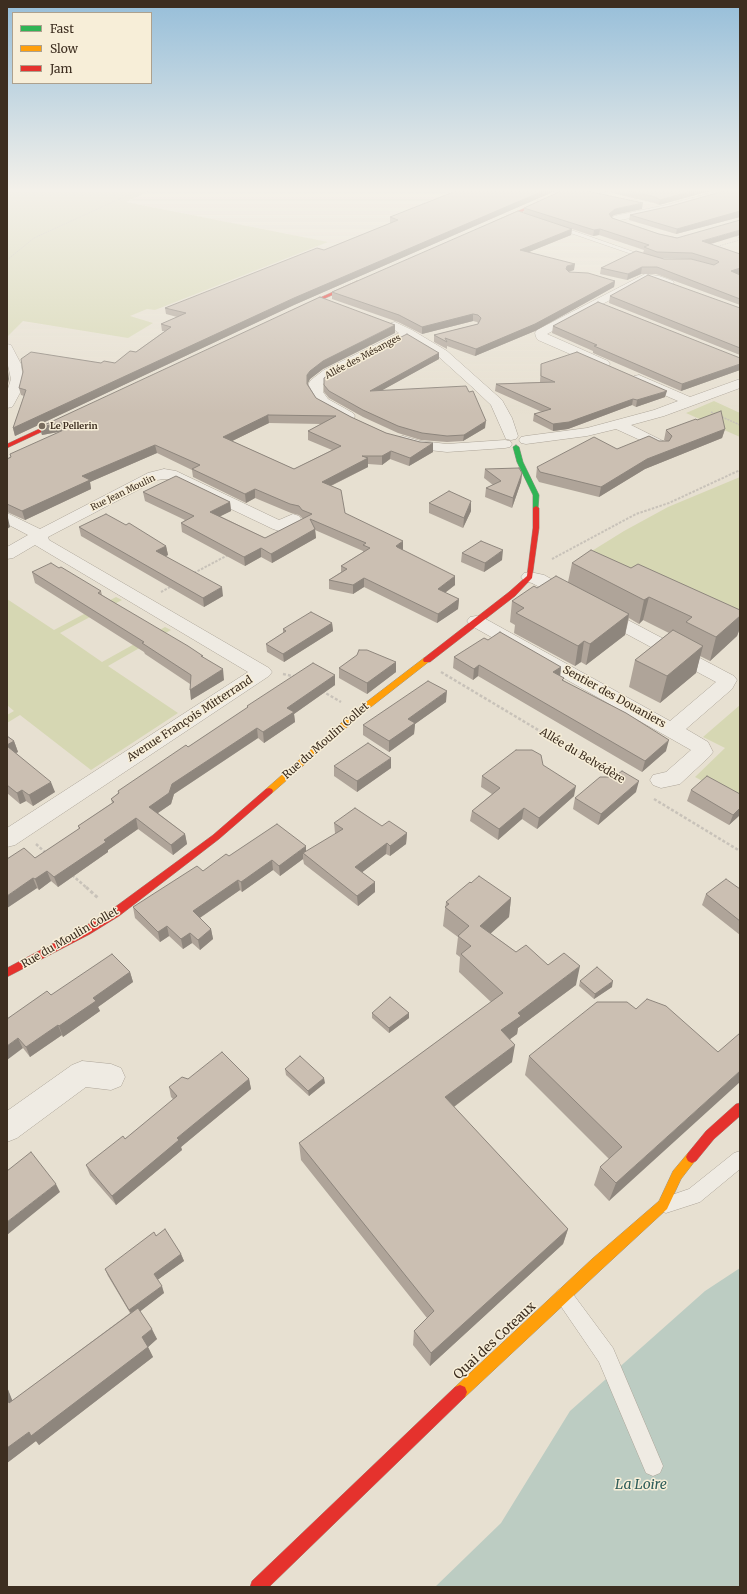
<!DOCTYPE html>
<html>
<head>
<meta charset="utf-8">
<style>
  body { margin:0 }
  #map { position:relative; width:747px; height:1594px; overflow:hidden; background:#e7e0d1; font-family:Merriweather,serif }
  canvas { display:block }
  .frame { position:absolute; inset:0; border:8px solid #3d2e20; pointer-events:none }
  .legend { position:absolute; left:12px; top:12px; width:140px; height:72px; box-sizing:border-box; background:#f7eed8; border:1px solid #ada18e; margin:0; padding:5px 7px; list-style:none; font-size:12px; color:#3d2e20 }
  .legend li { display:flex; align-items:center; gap:8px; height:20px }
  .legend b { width:20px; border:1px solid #ada18e }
</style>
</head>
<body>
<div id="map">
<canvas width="747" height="1594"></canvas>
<div class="frame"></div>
<ul class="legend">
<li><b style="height:5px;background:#30b455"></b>Fast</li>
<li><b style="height:5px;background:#ff9f0a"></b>Slow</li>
<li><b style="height:5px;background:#e5322d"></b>Jam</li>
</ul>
</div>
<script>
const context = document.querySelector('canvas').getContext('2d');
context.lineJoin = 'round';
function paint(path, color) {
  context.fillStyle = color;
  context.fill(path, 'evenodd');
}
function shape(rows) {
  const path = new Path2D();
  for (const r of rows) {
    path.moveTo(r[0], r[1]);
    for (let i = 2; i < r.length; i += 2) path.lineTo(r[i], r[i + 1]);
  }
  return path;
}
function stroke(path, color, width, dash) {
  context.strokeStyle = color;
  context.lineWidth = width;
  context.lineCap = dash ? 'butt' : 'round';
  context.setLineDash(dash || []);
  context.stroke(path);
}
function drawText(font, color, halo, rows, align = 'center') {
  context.font = font + ' Merriweather,serif';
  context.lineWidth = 3;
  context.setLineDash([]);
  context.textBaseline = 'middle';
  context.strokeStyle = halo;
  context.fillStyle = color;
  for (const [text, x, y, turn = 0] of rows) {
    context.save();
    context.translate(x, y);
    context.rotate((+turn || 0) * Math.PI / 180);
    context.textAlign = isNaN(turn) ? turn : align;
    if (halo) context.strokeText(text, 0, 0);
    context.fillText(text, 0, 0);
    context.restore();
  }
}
const green = shape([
  [7,191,149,191,126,202,328,242,155,310,147,309,130,316,153,323,128,338,23,321,7,337],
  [714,401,740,413,740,437,686,413],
  [740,477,740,623,587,554,624,531,668,507],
  [116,597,122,600,60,633,102,662,165,627,171,630,108,666,178,713,91,770,20,715,7,723,7,715,14,711,7,705,7,599,54,630],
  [740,705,740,801,695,777,725,748,703,737]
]);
const water = shape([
  [740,1268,740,1587,435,1587,501,1523,570,1411,705,1291]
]);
const pathFar4 = shape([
  [733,235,740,238],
  [715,247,740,240],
  [7,260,34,238,137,191]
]);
const pathFar3 = shape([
  [711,412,740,425]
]);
const pathFar2 = shape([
  [552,559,636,514,669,503,740,470],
  [194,573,228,555],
  [161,592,172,586]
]);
const pathFar1 = shape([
  [441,672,617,777],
  [283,674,297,677],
  [322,691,341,702],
  [654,799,740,851],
  [36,844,47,854],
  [72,875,87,888]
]);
const path = shape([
  [86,887,98,898]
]);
const lane = shape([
  [553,225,557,225,651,258,646,259,553,227,553,225],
  [740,1151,740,1169,700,1202,666,1213,660,1211,658,1205,660,1199,689,1189,734,1153,740,1151],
  [564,1287,570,1290,613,1348,663,1466,660,1473,653,1476,646,1473,599,1362,558,1302,555,1296,558,1290,564,1287]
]);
const street = shape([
  [717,191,732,191,731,193,667,211,620,220,615,223,610,220,614,216,666,205,717,191],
  [645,274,659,276,673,281,674,283,669,286,647,280,547,334,608,361,610,364,608,367,600,367,538,340,536,337,535,333,537,330,645,274],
  [395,322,412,330,447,351,502,400,512,418,518,436,516,439,511,440,506,439,491,405,471,386,439,357,408,338,334,376,323,384,323,392,328,399,353,413,355,416,353,419,348,420,343,419,318,405,309,392,309,383,311,380,324,370,399,333,389,326,391,323,395,322],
  [7,344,11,345,21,364,23,379,21,391,14,404,12,407,7,408,7,392,11,379,7,361,7,344],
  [639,375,690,397,740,379,740,388,664,416,631,425,667,443,669,446,667,449,662,450,616,429,587,436,526,444,521,443,519,440,521,437,526,436,587,428,654,410,678,401,634,382,633,379,634,376,639,375],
  [403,436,421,441,447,444,505,440,510,441,512,444,510,447,505,448,447,452,420,449,398,443,396,440,398,437,403,436],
  [164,469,176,471,279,520,293,514,299,516,301,519,299,522,285,529,279,531,273,529,168,479,164,479,157,480,48,537,49,540,269,668,272,672,269,676,15,845,7,847,7,828,248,672,35,545,13,558,7,559,7,547,28,535,7,524,7,513,40,529,148,473,164,469],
  [530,572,544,575,577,593,580,597,577,601,571,602,565,601,532,583,524,581,521,577,524,573,530,572],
  [601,608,607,609,734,676,737,680,732,689,686,729,708,742,713,752,709,757,680,784,661,788,653,785,650,780,653,775,666,772,691,750,470,625,467,621,470,617,476,616,482,617,670,721,716,682,595,617,592,613,595,609,601,608],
  [82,1061,111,1064,121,1068,125,1077,121,1086,111,1090,86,1087,17,1138,7,1142,7,1111,72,1065,82,1061]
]);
const fast = shape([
  [516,445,519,447,523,462,539,495,538,509,533,508,533,495,517,462,513,447,516,445]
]);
const slow = shape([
  [424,658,430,658,431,660,362,714,272,793,266,793,265,791,266,789,356,710,424,658],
  [692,1151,696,1153,698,1157,681,1179,667,1209,602,1269,465,1397,460,1399,455,1397,453,1392,455,1387,592,1259,659,1201,673,1171,688,1153,692,1151]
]);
const jam = shape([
  [563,191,569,191,494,224,491,223,563,191],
  [357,281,361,282,297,311,293,310,357,281],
  [67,416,70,418,69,419,7,448,7,444,67,416],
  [536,506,539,508,539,528,532,578,515,596,430,662,424,662,423,660,424,658,509,592,527,576,533,528,533,508,536,506],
  [269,788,272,789,273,791,272,793,219,839,119,916,90,934,7,977,7,968,82,928,111,910,213,835,266,789,269,788],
  [740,1103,740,1116,714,1139,696,1161,692,1163,688,1161,686,1157,688,1153,706,1131,736,1104,740,1103],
  [460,1385,465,1387,467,1392,465,1397,269,1587,250,1587,252,1581,455,1387,460,1385]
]);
const wall = shape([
  [456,191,555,191,294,305,15,436,13,428,24,396,21,395,19,388,101,363,115,363,136,352,165,331,162,331,161,324,177,317,166,314,165,308,324,250,391,223,390,223,390,217],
  [603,191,710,191,659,205,654,203],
  [740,191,740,217,676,234,629,220,630,215],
  [524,208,642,209,614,215,612,217,612,218,659,234,710,244,740,275,740,305,656,274,641,274,627,280,600,274,601,268,643,253,644,250,599,235,593,236,572,229,571,235,529,252,574,270,569,272,615,281,614,287,535,331,475,356,447,346,447,349,434,342,434,335,478,324,478,323,477,322,473,321,422,334,398,322,332,299,332,292,524,213],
  [658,258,690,259,705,263,664,259],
  [610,296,740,308,740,355,609,303],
  [553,326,740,358,740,370,681,391,593,353,593,351,552,333],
  [395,333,323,369,310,379,308,383,308,384,316,398,351,417,386,433,433,452,409,466,390,459,382,465,368,464,368,467,331,486,345,513,403,550,455,585,445,593,459,599,458,609,437,623,364,587,353,594,329,589,329,580,341,572,341,566,363,552,363,551,315,530,316,538,272,563,261,557,245,566,182,532,181,523,185,520,145,501,143,492,230,502,231,511,220,516,265,538,303,519,299,515,291,513,255,498,246,503,193,477,192,470,157,453,90,482,91,489,25,520,7,512,7,459,59,432,42,435,40,427],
  [269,423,321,424,308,431,308,440,332,450,294,469,232,441],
  [439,353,439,359,382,390,485,428,463,441,447,442,421,440,398,433,363,417,329,398,324,392,324,378],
  [541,364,665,397,636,407,632,405,568,429,553,431,533,421,534,414,542,412,495,391,496,384,540,382],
  [725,429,722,438,645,469,599,497,539,482,536,477,537,467,617,449,659,441,666,441,664,440,666,430],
  [485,469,522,473,521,482,512,508,485,497,486,488,493,485,484,478],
  [429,503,471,511,463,528,429,513],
  [126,525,166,546,168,555,166,556,223,596,204,607,81,536,79,527],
  [462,553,502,560,484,572,461,562],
  [572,563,631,568,740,610,740,628,737,636,710,661,700,656,696,673,660,703,629,687,635,660,669,633,643,620,639,624,629,618,625,635,586,665,581,662,575,666,514,633,515,625,510,622,512,601,537,588,568,582],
  [59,568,101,591,102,595,203,658,224,680,191,700,190,684,145,654,144,652,35,583,32,572],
  [332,623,333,631,284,662,267,652,266,644,283,633,283,629],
  [488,640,561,667,560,676,564,678,563,680,666,751,642,772,478,676,473,680,453,668,454,657],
  [396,662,396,672,367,694,339,678,339,668],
  [335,675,335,685,294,714,295,722,264,743,258,738,174,794,171,804,158,813,185,834,187,844,173,855,138,829,108,850,108,852,58,887,51,881,39,890,37,888,7,908,35,858,79,829,78,826,112,803,111,799,118,793,118,791,188,747,247,708,247,706],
  [446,702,415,724,414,734,389,752,363,735,363,725],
  [7,736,14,741,18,752,16,753,55,792,33,806,26,801,20,804,7,793],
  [543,765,574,796,537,829,522,819,498,840,470,821,472,811,492,794,481,787,482,776],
  [334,766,391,768,357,792,334,776],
  [691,790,740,815,729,825,687,801],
  [636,792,598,825,573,809,575,798],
  [334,823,382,826,407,833,406,844,390,856,386,854,362,872,375,892,358,906,304,864,303,859,280,876,273,870,242,892,240,890,200,918,211,929,213,939,200,950,192,943,183,949,169,936,160,942,135,918,133,907,203,871,306,852,335,834,335,833],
  [471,883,511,898,509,917,490,933,516,952,548,965,576,985,518,1028,517,1034,510,1039,512,1062,454,1107,568,1229,563,1244,430,1366,413,1345,414,1331,427,1318,301,1160,299,1143,491,1002,459,972,460,957,456,954,458,937,443,926,446,902],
  [740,889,740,935,702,905,706,894],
  [130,972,133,982,98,1007,100,1011,63,1037,62,1035,30,1057,23,1048,7,1019,51,995],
  [580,981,612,987,594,999,579,986],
  [636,1009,718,1052,609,1201,594,1185,600,1167,609,1159,525,1075,529,1056],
  [372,1013,409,1013,409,1018,389,1033,372,1018],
  [285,1069,325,1083,309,1096,286,1075],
  [188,1079,249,1079,251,1089,181,1147,182,1150,116,1205,90,1175,86,1165,125,1139,174,1100,171,1097,169,1087],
  [156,1236,181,1254,184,1261,157,1280,164,1293,140,1311,157,1339,148,1347,153,1357,39,1445,36,1441,7,1463,7,1387,12,1401,130,1313,108,1276,105,1269]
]);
const shadedWall = shape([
  [543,191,555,191,294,305,15,436,13,428,294,298],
  [692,191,710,191,659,205,660,200],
  [643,203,642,209,614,215,608,220,609,214,615,209],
  [740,211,740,217,676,234,677,229],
  [572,229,571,235,519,256,520,250],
  [600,229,599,235,593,236,594,230],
  [740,230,740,235,701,247,702,241],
  [575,264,574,270,567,272,566,269,567,266],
  [642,267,641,274,627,280,628,274],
  [740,268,740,274,729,277,731,271],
  [615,281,614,287,535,331,475,356,476,349],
  [473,314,473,321,422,334,422,327],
  [395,325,395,333,323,369,310,379,308,383,308,392,307,375,310,371,323,361],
  [439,353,439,359,370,397,370,391],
  [740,364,740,370,681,391,682,384],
  [8,371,9,379,7,387,7,373],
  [667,391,665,397,636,407,637,400],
  [633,399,632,405,568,429,553,431,553,424],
  [268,415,269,423,224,445,223,437],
  [486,421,485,428,463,441,464,435],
  [66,422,68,430,42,435,40,427],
  [725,429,722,438,645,469,599,497,601,487,647,459],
  [433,443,433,452,409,466,410,458],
  [155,445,157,453,90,482,91,489,25,520,22,511,82,476],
  [391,451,390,459,382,465,382,456],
  [368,458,368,467,322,490,322,482],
  [522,473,521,482,512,508,513,498],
  [255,489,255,498,246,503,245,494],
  [471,501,471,511,463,528,464,518],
  [230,502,231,511,211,521,210,512],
  [8,518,10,527,7,529,7,519],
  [315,529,316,538,272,563,271,554],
  [403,541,403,550,396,555,396,546],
  [166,546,168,555,158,560,156,551],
  [261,548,261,557,245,566,244,557],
  [503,550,502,560,484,572,485,563],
  [455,576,455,585,438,598,438,589],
  [364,578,364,587,353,594,353,585],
  [222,587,223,596,204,607,203,598],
  [649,597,643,620,639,624,644,600],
  [459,599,458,609,437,623,438,614],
  [629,614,625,635,586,665,590,644],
  [740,616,740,628,737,636,710,661,716,637],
  [332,623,333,631,284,662,283,654],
  [584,641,581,662,575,666,578,646],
  [703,646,696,673,660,703,667,676],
  [396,662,396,672,367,694,367,683],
  [479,665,478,676,473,680,474,669],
  [561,667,560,677,553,672],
  [223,669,224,680,191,700,190,690],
  [335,675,335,685,294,714,295,722,264,743,263,732,287,708],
  [447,691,446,702,415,724,414,734,389,752,389,741,408,719],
  [257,728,258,738,174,794,171,804,152,817,149,807,172,784],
  [669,740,666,751,642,772,645,761],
  [14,741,18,752,10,756,7,747,7,745],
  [391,758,391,768,357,792,357,781],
  [639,781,636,792,598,825,601,814],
  [51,782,55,792,33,806,29,795],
  [576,786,574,796,537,829,539,818],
  [22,790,26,801,20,804,17,793],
  [524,808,522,819,498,840,499,829],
  [740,808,740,815,729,825,733,815],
  [136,818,138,829,108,850,108,852,58,887,54,877,104,840],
  [407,833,406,844,390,856,390,846],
  [185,834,187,844,173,855,171,845],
  [387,843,386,854,356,877,355,867],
  [306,846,306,856,303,853,303,859,280,876,279,866],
  [272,860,273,870,242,892,241,882],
  [47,871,51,881,39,890,35,879],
  [33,878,37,888,7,908,7,896],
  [238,880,240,890,195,921,193,911],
  [375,882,375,892,358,906,357,896],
  [511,898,509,917,478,945,480,926],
  [167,926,169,936,160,942,158,932],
  [211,929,213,939,200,950,198,940],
  [190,933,192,943,183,949,181,939],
  [580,966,576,985,518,1028,517,1034,498,1048,501,1030,518,1013],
  [130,972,133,982,98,1007,100,1011,63,1037,59,1026,93,998],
  [613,981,612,987,594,999,595,994],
  [409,1013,409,1018,389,1033,389,1028],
  [58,1025,62,1035,30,1057,26,1047],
  [18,1038,23,1048,7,1060,7,1046],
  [515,1045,512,1062,443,1115,445,1097],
  [740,1071,740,1082,609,1201,616,1183],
  [324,1078,325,1083,309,1096,308,1091],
  [249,1079,251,1089,181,1147,182,1150,116,1205,112,1196,177,1138],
  [56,1184,60,1192,7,1235,7,1222],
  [568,1229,563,1244,430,1366,431,1353],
  [181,1254,184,1261,156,1281,154,1274],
  [162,1286,164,1293,133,1317,129,1310],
  [152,1329,157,1339,147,1348,142,1337],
  [148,1347,153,1357,39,1445,36,1441,7,1463,7,1448],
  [7,1387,17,1412,9,1403,7,1398]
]);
const building = shape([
  [456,191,543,191,294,298,13,428,26,390,19,388,23,372,21,359,31,352,101,363,104,361,115,363,130,351,136,352,171,327,161,324,186,313,165,308,317,248,324,250,398,220,390,217,456,191],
  [561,191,587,191,643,203,615,209,609,214,612,218,659,234,677,238,740,220,740,230,702,241,740,254,740,268,731,271,740,275,740,299,657,267,642,267,628,274,601,268,636,251,664,259,691,259,714,265,719,262,718,261,692,253,657,252,644,247,649,245,600,229,594,230,524,208,561,191],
  [629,191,692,191,660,200,655,197,629,191],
  [724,191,740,191,740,211,677,229,630,215,671,206,724,191],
  [518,211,572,229,520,250,575,264,567,266,566,269,569,272,588,273,615,281,535,324,476,349,445,338,447,342,434,335,478,324,481,318,478,315,473,314,422,327,399,315,332,292,518,211],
  [648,275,740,308,740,348,610,296,648,275],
  [320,297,395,325,323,361,310,371,307,375,307,384,316,398,351,417,386,433,420,442,433,443,410,458,391,451,382,456,362,456,368,458,322,482,341,490,345,513,403,541,396,546,397,547,455,576,438,589,459,599,438,614,364,578,353,585,329,580,347,569,341,566,370,548,363,545,366,543,310,519,315,529,271,554,261,548,244,557,181,523,194,516,143,492,176,476,230,502,210,512,265,538,312,514,302,510,299,506,290,504,255,489,245,494,192,469,200,465,155,445,82,476,90,480,22,511,7,504,7,459,11,457,10,454,68,428,66,422,40,427,320,297],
  [268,415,336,416,308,431,341,446,294,469,223,437,268,415],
  [598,302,740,358,740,364,682,384,594,346,597,345,553,326,598,302],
  [407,334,439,353,370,391,466,386,469,392,473,391,486,421,464,435,447,436,422,433,398,426,363,410,329,391,324,385,324,378,335,371,407,334],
  [577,352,667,391,637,400,633,399,569,422,553,424,534,414,551,409,496,384,555,382,541,376,541,364,577,352],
  [721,411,725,429,647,459,601,487,540,472,537,467,594,437,617,449,649,436,659,441,669,441,672,436,666,430,696,419,697,420,721,411],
  [519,468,522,473,513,498,486,488,501,481,485,469,519,468],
  [449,491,471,501,464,518,429,503,449,491],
  [106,514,126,525,129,523,166,546,156,551,222,587,203,598,79,527,106,514],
  [481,541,503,550,485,563,462,553,481,541],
  [591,550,631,568,638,564,740,610,740,616,716,637,686,622,692,617,649,597,644,600,572,563,591,550],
  [51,563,59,568,61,567,101,591,98,593,188,646,203,656,201,656,223,669,190,690,191,675,142,643,144,642,32,572,51,563],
  [556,576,629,614,590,644,584,641,578,646,516,613,524,608,512,601,534,586,537,588,556,576],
  [311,612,332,623,283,654,266,644,286,631,283,629,311,612],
  [673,630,703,646,667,676,635,660,673,630],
  [500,632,561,667,553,672,564,678,562,680,626,713,669,740,645,761,479,665,474,669,454,657,484,638,488,640,500,632],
  [359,650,367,650,396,662,367,683,339,668,357,655,359,650],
  [313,663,335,675,287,708,294,712,263,732,257,728,172,784,169,793,149,807,185,834,171,845,136,818,104,840,106,842,54,877,47,871,35,879,33,878,7,896,7,859,24,848,35,858,80,828,78,826,114,802,111,799,119,793,118,791,186,745,188,747,248,707,247,706,313,663],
  [428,681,447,691,408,719,415,723,389,741,363,725,428,681],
  [7,736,14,741,7,745,7,736],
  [368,743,391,758,357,781,334,766,368,743],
  [7,746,51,782,29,795,22,790,17,793,7,785,7,746],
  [516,750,532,750,541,755,543,765,576,786,539,818,524,808,499,829,472,811,500,788,482,776,516,750],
  [622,771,639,781,601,814,575,798,600,777,614,777,622,771],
  [707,776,740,794,740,808,733,815,691,790,707,776],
  [355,808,382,826,389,821,407,833,390,846,387,843,355,867,375,882,357,896,303,853,343,829,334,823,355,808],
  [277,824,306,846,279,866,272,860,241,882,238,880,193,911,211,929,198,940,190,933,181,939,167,926,158,932,133,907,197,866,203,871,226,854,229,856,277,824],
  [479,876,511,898,480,926,516,952,526,945,548,965,564,953,580,966,518,1013,521,1016,501,1030,515,1045,445,1097,568,1229,431,1353,414,1331,434,1311,299,1143,503,993,461,954,471,946,458,936,469,926,445,907,449,904,446,902,470,882,471,883,479,876],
  [726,879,740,889,740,921,706,894,726,879],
  [112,954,130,972,93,998,96,1001,59,1026,58,1025,26,1047,18,1038,7,1046,7,1019,47,991,51,995,112,954],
  [597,967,613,981,595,994,580,981,597,967],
  [390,997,409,1013,389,1028,372,1013,390,997],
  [647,999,666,1006,718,1052,740,1033,740,1071,616,1183,600,1167,622,1147,529,1056,597,1002,627,1002,636,1009,647,999],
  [222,1052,249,1079,177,1138,179,1140,112,1196,86,1165,123,1136,125,1139,177,1096,169,1087,182,1077,188,1079,222,1052],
  [300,1056,324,1078,308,1091,285,1069,300,1056],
  [31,1152,56,1184,7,1222,7,1171,31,1152],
  [165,1229,181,1254,154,1274,162,1286,129,1310,105,1269,154,1232,156,1236,165,1229],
  [138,1308,152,1329,142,1337,148,1347,31,1436,29,1432,7,1448,7,1398,9,1403,138,1308]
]);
const markers = [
  [42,426,4,"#786c5e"]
];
const farStreetnames = [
  ["Allée des Mésanges",363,357,-28],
  ["Rue Jean Moulin",123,493,-26]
];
const farPoinames = [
  ["Le Pellerin",50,426]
];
const streetNames = [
  ["Sentier des Douaniers",614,697,29],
  ["Avenue François Mitterrand",190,719,-33],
  ["Rue du Moulin Collet",326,741,-41],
  ["Allée du Belvédère",582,756,31],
  ["Rue du Moulin Collet",70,938,-30]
];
const nearStreetnames = [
  ["Quai des Coteaux",495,1341,-43]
];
const nearWaternames = [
  ["La Loire",641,1485]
];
paint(green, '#d6d7b3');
paint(water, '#bcccc2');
stroke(lane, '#ada599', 1);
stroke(street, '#ada599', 1);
stroke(fast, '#9c958a', 1);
stroke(slow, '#9c958a', 1);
stroke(jam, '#9c958a', 1);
stroke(pathFar4, '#c8c2b9', 1, [1.5, 1]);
stroke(pathFar3, '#c8c2b9', 1.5, [2, 1]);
stroke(pathFar2, '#c8c2b9', 2, [2.5, 1.5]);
stroke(pathFar1, '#c8c2b9', 2.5, [3, 2]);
stroke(path, '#c8c2b9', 3, [3.5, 2.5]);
paint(lane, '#efebe3');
paint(street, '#efebe3');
paint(fast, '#30b455');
paint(slow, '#ff9f0a');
paint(jam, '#e5322d');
paint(wall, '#afa499');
paint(shadedWall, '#8e867d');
paint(building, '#cbbfb2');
stroke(building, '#8e867d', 1);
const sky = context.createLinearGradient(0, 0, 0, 414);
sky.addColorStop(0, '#96bed9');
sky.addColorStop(0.46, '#f4f1ea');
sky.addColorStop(1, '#f4f1ea00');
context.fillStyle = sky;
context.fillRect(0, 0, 747, 414);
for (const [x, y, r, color] of markers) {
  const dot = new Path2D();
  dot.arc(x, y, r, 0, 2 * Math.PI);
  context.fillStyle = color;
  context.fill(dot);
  stroke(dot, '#f7eed8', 1.5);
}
drawText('9px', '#3d2e20', '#f7eed8', farStreetnames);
drawText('bold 9px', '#3d2e20', '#f7eed8', farPoinames, 'left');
drawText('11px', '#3d2e20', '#f7eed8', streetNames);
drawText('13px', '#3d2e20', '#f7eed8', nearStreetnames);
drawText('italic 14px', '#2f5d5a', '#f7eed8', nearWaternames);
</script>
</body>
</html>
